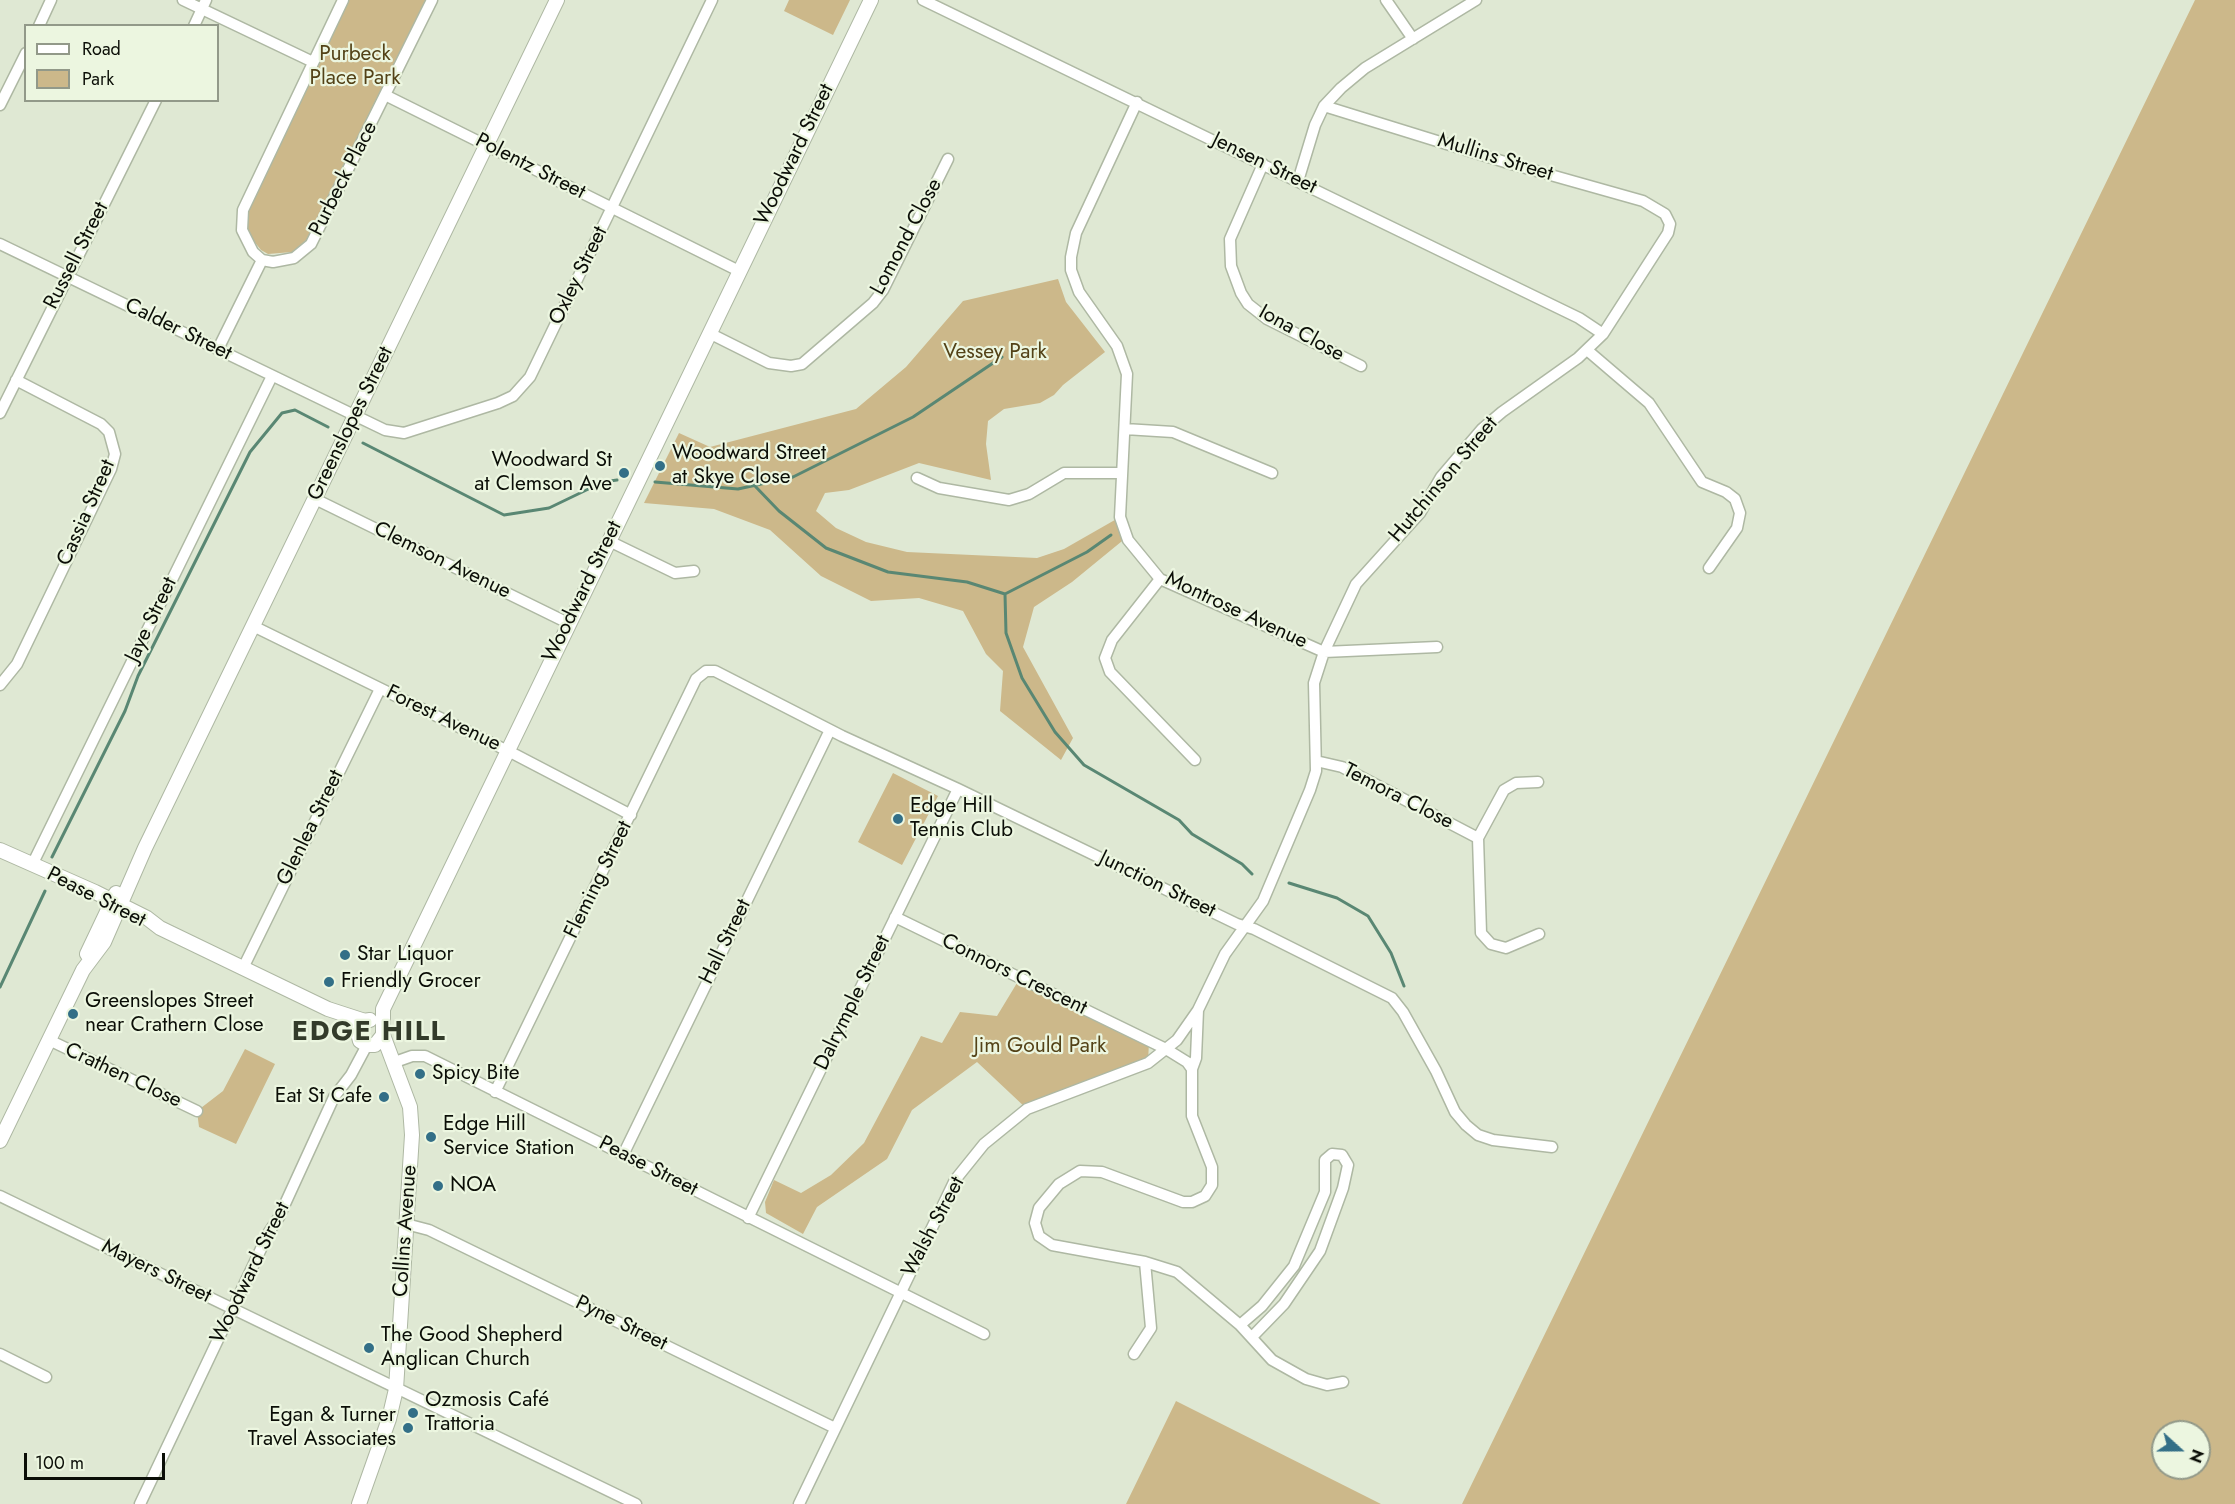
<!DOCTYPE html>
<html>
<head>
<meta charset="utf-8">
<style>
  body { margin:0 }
  #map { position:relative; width:2235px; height:1504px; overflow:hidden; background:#dfe8d3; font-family:Jost,sans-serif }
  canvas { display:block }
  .legend { position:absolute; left:24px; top:24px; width:195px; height:78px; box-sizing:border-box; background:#ecf6e0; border:2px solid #929989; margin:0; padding:8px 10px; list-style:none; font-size:18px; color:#0b0e07 }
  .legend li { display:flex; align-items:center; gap:12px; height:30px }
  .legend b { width:30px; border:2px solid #929989 }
  .north { position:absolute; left:2151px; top:1420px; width:60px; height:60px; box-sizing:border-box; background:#ecf6e0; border:2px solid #929989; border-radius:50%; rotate:111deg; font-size:16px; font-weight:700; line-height:24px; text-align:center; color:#0b0e07 }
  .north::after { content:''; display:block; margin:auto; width:21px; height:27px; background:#336f87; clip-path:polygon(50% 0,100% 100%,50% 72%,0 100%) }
  .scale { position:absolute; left:24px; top:1453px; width:141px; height:27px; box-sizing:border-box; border:3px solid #0b0e07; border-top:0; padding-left:8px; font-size:18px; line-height:21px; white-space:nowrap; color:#0b0e07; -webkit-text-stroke:4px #ecf6e0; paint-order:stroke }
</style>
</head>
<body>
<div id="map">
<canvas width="2235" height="1504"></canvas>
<ul class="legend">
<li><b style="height:8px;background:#fff"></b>Road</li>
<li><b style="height:16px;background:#ccb88a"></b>Park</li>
</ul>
<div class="north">N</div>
<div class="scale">100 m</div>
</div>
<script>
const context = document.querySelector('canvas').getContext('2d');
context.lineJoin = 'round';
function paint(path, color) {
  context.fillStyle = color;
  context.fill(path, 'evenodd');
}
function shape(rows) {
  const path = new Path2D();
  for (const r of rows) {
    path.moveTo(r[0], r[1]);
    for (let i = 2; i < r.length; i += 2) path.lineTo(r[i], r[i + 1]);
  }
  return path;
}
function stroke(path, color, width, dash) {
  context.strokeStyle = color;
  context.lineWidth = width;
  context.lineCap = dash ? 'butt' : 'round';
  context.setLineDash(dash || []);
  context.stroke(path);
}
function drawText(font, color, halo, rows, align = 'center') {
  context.font = font + ' Jost,sans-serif';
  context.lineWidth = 4.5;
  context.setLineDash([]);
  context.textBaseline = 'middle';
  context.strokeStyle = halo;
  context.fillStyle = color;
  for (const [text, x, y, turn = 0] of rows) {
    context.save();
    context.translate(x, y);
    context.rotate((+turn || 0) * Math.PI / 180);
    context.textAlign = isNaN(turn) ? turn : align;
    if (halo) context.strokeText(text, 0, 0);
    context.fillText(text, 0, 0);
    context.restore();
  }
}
const green = shape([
  [349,0,426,0,309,238,292,252,268,254,261,250,248,234,247,213],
  [789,0,850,0,833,35,784,11],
  [2195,0,2235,0,2235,1504,1462,1504],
  [2163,1432,2199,1432,2199,1468,2163,1468],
  [1058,279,1066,302,1105,352,1063,385,1054,395,1040,403,1004,409,988,421,986,444,991,480,919,463,849,490,825,493,816,511,836,528,866,542,907,552,1037,558,1064,549,1120,517,1127,537,1072,582,1034,607,1023,647,1073,738,1061,760,1000,711,1003,671,986,654,963,611,919,598,871,601,821,576,770,530,714,509,644,503,679,433,710,447,856,409,906,367,963,301],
  [893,773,938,796,902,865,858,842],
  [1020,978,1149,1041,1148,1063,1027,1109,977,1062,912,1110,887,1159,817,1207,803,1234,766,1213,765,1202,774,1180,801,1193,831,1175,864,1143,921,1036,942,1043,960,1012,997,1016],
  [245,1049,275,1064,236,1144,199,1127,197,1111,223,1091],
  [1176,1401,1381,1504,1126,1504]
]);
const stream = shape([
  [363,443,504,515,549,508,603,482,617,480],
  [655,482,738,489,793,477,913,417,1002,357],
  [754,485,779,511,826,548,888,572,967,582,1005,594,1087,552,1111,535],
  [1005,594,1006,633,1022,678,1055,732,1084,765,1179,820,1192,834,1242,864,1252,874],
  [52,857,125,711,138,676,250,452,282,413,295,410,328,427],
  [1289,883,1337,898,1368,916,1391,953,1404,986],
  [0,987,45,891]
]);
const minor = shape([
  [183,0,313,62],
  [343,0,243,210,242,230,253,252,262,260,273,262,294,258,311,244,432,0],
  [923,0,1579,318,1603,334],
  [1386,0,1413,39],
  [39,26,51,0],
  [194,26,206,0],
  [385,95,739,271],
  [1137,102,1076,233,1071,257,1071,270,1079,292,1117,346,1127,374,1120,517,1128,540,1160,579,1324,652,1437,647],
  [0,105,26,53],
  [1263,164,1230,239,1231,266,1241,293,1248,304,1267,319,1361,366],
  [1298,181,1315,125,1324,106,1341,88,1365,68,1476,0],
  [0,244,385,430,404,433,498,403,513,396,530,377,712,0],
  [709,333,769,363,791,366,802,364,873,303,883,290,948,159],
  [218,349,262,260],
  [1587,350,1649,403,1702,482,1726,492,1735,499,1740,513,1737,528,1709,568],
  [0,413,156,100],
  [1125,429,1173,432,1272,473],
  [917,478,939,488,1009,500,1029,494,1064,473,1121,473],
  [315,499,568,623],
  [609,541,675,573,694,571],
  [1160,579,1112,640,1105,658,1110,672,1195,760],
  [253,626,516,755,631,815],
  [0,685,17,664,111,469,115,454,109,432,101,424,16,380],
  [1316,761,1342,767,1478,838,1504,790,1516,783,1538,782],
  [1478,838,1481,933,1491,944,1506,948,1539,934],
  [32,865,272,376],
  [895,917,1166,1049,1187,1062,1192,1069,1192,1116,1212,1167,1212,1185,1205,1196,1192,1202,1183,1202,1102,1172,1080,1171,1059,1184,1039,1208,1035,1223,1039,1236,1052,1245,1145,1262,1177,1272,1240,1325,1272,1360,1306,1379,1327,1385,1343,1382],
  [243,968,380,689],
  [49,1040,197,1111],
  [395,1062,412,1056,425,1056,984,1334],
  [1192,1069,1196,1058,1198,1010],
  [495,1092,696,679,706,671,715,671,842,736,958,789,1237,924,1254,929,1392,998,1403,1012,1436,1071,1455,1112,1466,1125,1478,1135,1493,1140,1552,1147],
  [623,1155,830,730],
  [0,1196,636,1504],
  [748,1218,958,789],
  [406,1224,429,1230,835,1428],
  [1240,1325,1262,1306,1294,1266,1325,1192,1325,1160,1332,1154,1342,1155,1348,1165,1343,1188,1320,1251,1284,1304,1252,1337],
  [0,1354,46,1377],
  [1134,1354,1151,1328,1145,1262],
  [140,1504,269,1232,279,1217,334,1097,351,1075,367,1045],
  [799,1504,955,1180,984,1144,1027,1109,1148,1063,1177,1040,1198,1010,1225,954,1263,901,1310,790,1316,771,1314,683,1324,652,1356,584,1420,513,1441,477,1482,429,1502,412,1578,358,1603,334,1668,233,1670,224,1665,214,1643,201,1508,163,1324,106]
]);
const tertiary = shape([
  [0,850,95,892,147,918,160,928,328,1009,365,1021],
  [87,954,116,893],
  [370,1020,363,1021,357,1029,360,1041,367,1045,375,1045,383,1035],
  [0,1141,83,970,104,942,145,848,557,0],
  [359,1504,389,1419,396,1389,412,1135,410,1107,383,1035,383,1009,871,0]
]);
const markers = [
  [660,466,6,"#336f87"],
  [624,473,6,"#336f87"],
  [898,819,6,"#336f87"],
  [345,955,6,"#336f87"],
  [329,982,6,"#336f87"],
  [73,1014,6,"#336f87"],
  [420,1074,6,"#336f87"],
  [384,1097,6,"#336f87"],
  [431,1137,6,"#336f87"],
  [438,1186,6,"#336f87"],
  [369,1348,6,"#336f87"],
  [413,1413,6,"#336f87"],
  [408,1428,6,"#336f87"]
];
const parkNames = [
  ["Purbeck",355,55],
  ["Place Park",355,79],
  ["Vessey Park",995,353],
  ["Jim Gould Park",1040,1047]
];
const streetNames = [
  ["Woodward Street",795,155,-64],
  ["Mullins Street",1495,158,17],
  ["Jensen Street",1264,164,26],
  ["Polentz Street",530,167,27],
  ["Purbeck Place",344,179,-63],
  ["Lomond Close",907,237,-62],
  ["Russell Street",77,256,-63],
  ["Oxley Street",579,276,-64],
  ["Calder Street",178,330,26],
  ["Iona Close",1301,334,29],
  ["Greenslopes Street",351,424,-64],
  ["Hutchinson Street",1444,480,-50],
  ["Cassia Street",87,513,-66],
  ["Clemson Avenue",442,561,26],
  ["Woodward Street",583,592,-64],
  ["Montrose Avenue",1236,611,25],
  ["Jaye Street",152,620,-64],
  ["Forest Avenue",443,719,26],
  ["Temora Close",1398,797,27],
  ["Glenlea Street",311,828,-64],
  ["Fleming Street",599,880,-64],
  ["Junction Street",1157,885,26],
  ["Pease Street",96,898,27],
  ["Hall Street",726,942,-64],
  ["Connors Crescent",1014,975,26],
  ["Dalrymple Street",853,1003,-64],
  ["Crathen Close",123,1076,25],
  ["Pease Street",648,1167,27],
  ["Walsh Street",934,1227,-62],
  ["Collins Avenue",406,1231,-86],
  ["Mayers Street",156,1272,26],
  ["Woodward Street",251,1273,-64],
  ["Pyne Street",621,1324,26]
];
const poiNames = [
  ["Woodward Street",672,454],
  ["at Skye Close",672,478],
  ["Woodward St",612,461,"right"],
  ["at Clemson Ave",612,485,"right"],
  ["Edge Hill",910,807],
  ["Tennis Club",910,831],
  ["Star Liquor",357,955],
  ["Friendly Grocer",341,982],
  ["Greenslopes Street",85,1002],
  ["near Crathern Close",85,1026],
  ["Spicy Bite",432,1074],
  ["Eat St Cafe",372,1097,"right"],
  ["Edge Hill",443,1125],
  ["Service Station",443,1149],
  ["NOA",450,1186],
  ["The Good Shepherd",381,1336],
  ["Anglican Church",381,1360],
  ["Ozmosis Café",425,1401],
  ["Trattoria",425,1425],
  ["Egan & Turner",396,1416,"right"],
  ["Travel Associates",396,1440,"right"]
];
const districtNames = [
  ["EDGE HILL",369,1033]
];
paint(green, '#ccb88a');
stroke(stream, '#598773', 3);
stroke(minor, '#aeb8a3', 13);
stroke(tertiary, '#aeb8a3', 16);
stroke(minor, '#fff', 10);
stroke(tertiary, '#fff', 14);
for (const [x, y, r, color] of markers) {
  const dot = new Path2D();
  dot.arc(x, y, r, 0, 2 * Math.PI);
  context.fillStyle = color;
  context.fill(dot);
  stroke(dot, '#ecf6e0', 2);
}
drawText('21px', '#534217', '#ecf6e0', parkNames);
drawText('21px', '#0b0e07', '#ecf6e0', streetNames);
drawText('21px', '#0b0e07', '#ecf6e0', poiNames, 'left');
context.letterSpacing = '1.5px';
drawText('bold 27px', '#333b2a', '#ecf6e0', districtNames);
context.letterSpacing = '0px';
</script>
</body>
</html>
